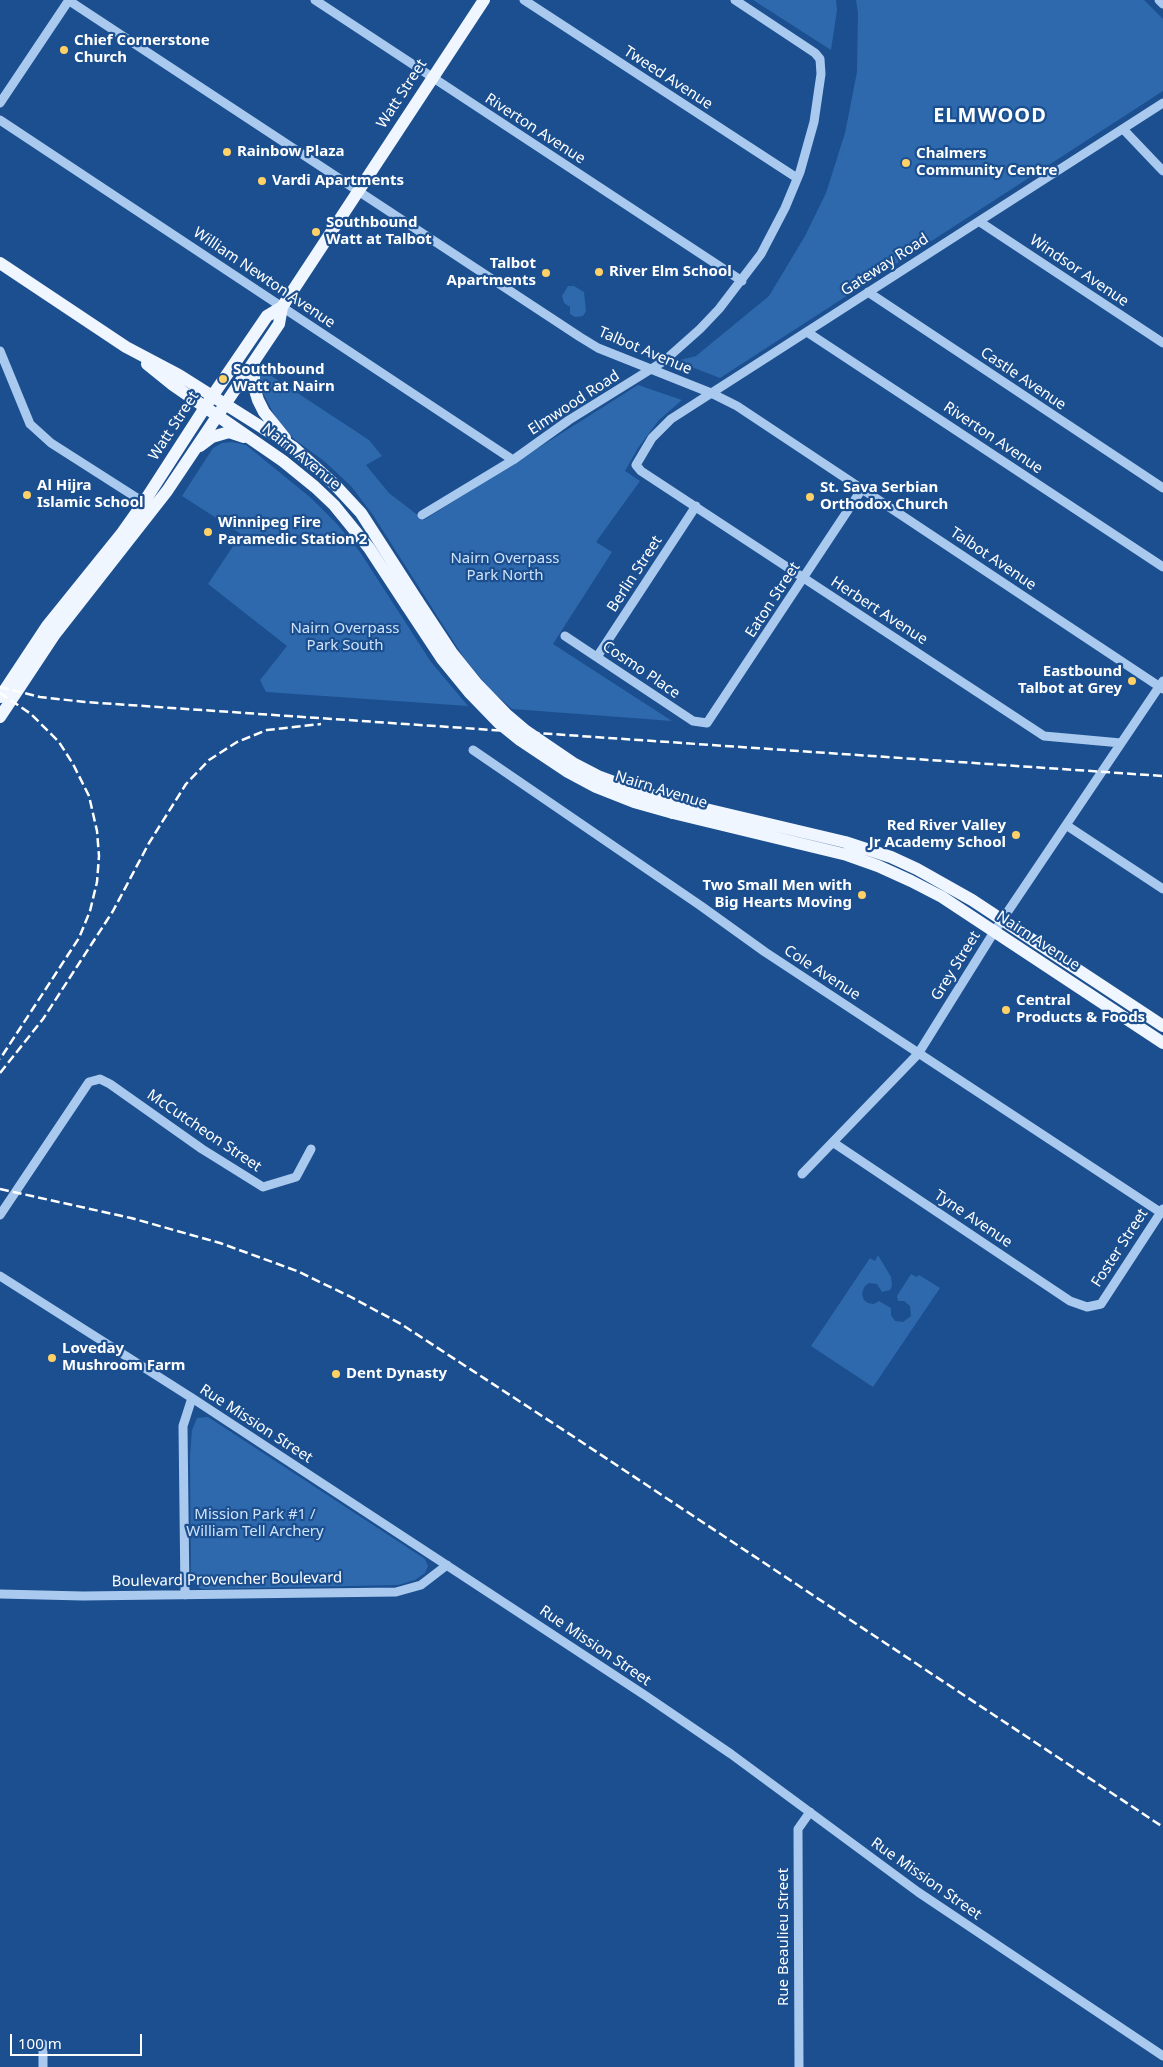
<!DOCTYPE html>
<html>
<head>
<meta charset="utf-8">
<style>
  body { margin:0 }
  #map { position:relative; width:1163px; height:2067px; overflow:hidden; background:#1b4f8f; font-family:"Noto Sans",sans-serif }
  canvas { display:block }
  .scale { position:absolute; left:10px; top:2034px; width:132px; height:22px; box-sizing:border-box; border:2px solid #fff; border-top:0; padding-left:6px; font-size:15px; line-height:18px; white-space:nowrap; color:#fff; -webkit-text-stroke:4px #1b4f8f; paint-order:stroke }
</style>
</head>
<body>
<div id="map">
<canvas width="1163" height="2067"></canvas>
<div class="scale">100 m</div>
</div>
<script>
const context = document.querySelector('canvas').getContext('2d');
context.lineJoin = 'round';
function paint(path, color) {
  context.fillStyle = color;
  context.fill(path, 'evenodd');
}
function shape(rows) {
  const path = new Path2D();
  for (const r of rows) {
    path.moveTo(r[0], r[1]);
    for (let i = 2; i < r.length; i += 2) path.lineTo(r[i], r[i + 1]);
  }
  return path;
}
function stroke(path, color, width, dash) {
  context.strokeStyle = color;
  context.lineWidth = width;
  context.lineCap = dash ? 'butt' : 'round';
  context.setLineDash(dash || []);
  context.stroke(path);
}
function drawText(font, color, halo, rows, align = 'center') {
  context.font = font + ' "Noto Sans",sans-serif';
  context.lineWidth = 4.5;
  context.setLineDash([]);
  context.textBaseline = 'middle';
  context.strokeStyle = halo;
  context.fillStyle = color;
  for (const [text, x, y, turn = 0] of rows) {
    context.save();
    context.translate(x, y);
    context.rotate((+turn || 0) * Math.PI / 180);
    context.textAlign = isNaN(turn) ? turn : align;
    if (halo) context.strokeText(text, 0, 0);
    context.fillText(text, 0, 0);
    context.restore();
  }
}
const green = shape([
  [753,0,836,0,837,10,831,50],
  [856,0,1144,0,1163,19,1163,91,720,378,676,361,696,356,769,296,805,236,826,193,845,133,857,72,858,13],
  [568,286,574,286,584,292,586,311,583,316,575,317,570,314,570,307,564,303,562,296],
  [261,369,369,440,382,456,366,465,389,493,424,520,638,385,682,400,659,420,638,448,625,471,640,481,596,542,612,552,553,644,672,721,512,709,489,688,464,658,373,515,351,486,324,461,294,439,276,418,263,393,259,380],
  [232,442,246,445,311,498,337,524,360,552,431,662,468,706,266,692,260,680,287,646,208,584,241,534,182,496,213,448,222,443],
  [878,1255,891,1277,892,1286,890,1290,882,1292,877,1284,869,1283,864,1287,862,1294,864,1300,868,1303,874,1304,879,1301,891,1308,891,1315,895,1321,903,1322,911,1316,910,1306,904,1301,898,1301,897,1296,911,1274,917,1277,919,1275,940,1288,873,1387,811,1346,870,1258,875,1261],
  [208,1417,425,1559,428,1566,425,1573,415,1580,398,1585,202,1589,196,1586,191,1576,190,1456,192,1430,197,1418]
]);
const minor = shape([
  [68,0,580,337,598,348,711,393,737,406,1163,689],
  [315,0,742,281],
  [524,0,797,178],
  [1159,0,1163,4],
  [0,103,69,0],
  [0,120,513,460],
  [1123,129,1163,171],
  [980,222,1163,343],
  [868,292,1163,488],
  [807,332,1163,567],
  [0,351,30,424,51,443,148,505],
  [422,515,513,460,569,420,664,361,700,329,719,309,761,254,785,208,800,172,814,122,821,74,820,59,815,53,735,0],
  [565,636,693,721,707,723,862,489],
  [597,657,696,506],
  [1121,743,1044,736,641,471,636,465,652,438,671,419,1163,103],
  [473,750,701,906,765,952,1160,1212],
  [1066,825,1163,889],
  [834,1143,1070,1301,1087,1307,1101,1304,1163,1209],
  [802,1174,918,1054,994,932,1163,681],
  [0,1215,89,1082,100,1079,110,1084,202,1149,263,1187,296,1177,311,1149],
  [0,1276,192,1398,646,1696,731,1754,918,1892,1163,2056],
  [0,1594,83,1596,396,1592,421,1585,447,1565],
  [185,1595,183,1426,192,1398],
  [43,2067,43,2044],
  [799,2067,798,1829,810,1812]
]);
const major = shape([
  [0,263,126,347,179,375,293,447,335,485,361,513,417,600],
  [254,362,254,387,258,400,264,412,285,438],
  [147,364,173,385,283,461,315,487,334,505,369,548,407,606],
  [200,446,212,437,229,432,244,437],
  [0,697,47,626,122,533,144,502,213,395,267,316,282,307],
  [0,717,55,634,167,491,279,324,282,307,484,0],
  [676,802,845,842,891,857,917,869,972,900,1163,1026],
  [673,813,847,855,878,866,911,881,942,897,1163,1043]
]);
const rail = shape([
  [0,687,40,697,85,702,1163,776],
  [0,693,31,714,59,742,73,764,89,796,97,831,99,856,97,882,90,911,79,938,0,1059],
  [0,1073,43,1019,113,911,149,843,186,784,209,760,237,742,267,730,321,724],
  [0,1189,131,1218,220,1243,297,1271,349,1296,401,1324,565,1431,1163,1827]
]);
const majorBridge = shape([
  [417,600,452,653,477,684,506,714,526,731,573,763,600,777,638,791,676,802],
  [407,606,442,659,469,692,499,723,520,740,568,772,596,787,634,802,673,813]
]);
const markers = [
  [64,50,5,"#ffd166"],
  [227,152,5,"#ffd166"],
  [906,163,5,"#ffd166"],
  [262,181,5,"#ffd166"],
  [316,232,5,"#ffd166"],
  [599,272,5,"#ffd166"],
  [546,273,5,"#ffd166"],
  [223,379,5,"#ffd166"],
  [27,495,5,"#ffd166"],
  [810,497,5,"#ffd166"],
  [208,532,5,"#ffd166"],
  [1132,681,5,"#ffd166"],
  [1016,835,5,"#ffd166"],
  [862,895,5,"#ffd166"],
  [1006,1010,5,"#ffd166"],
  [52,1358,5,"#ffd166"],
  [336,1374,5,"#ffd166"]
];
const poiNames = [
  ["Chief Cornerstone",74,41],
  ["Church",74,58],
  ["Rainbow Plaza",237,152],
  ["Chalmers",916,154],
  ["Community Centre",916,171],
  ["Vardi Apartments",272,181],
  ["Southbound",326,223],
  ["Watt at Talbot",326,240],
  ["Talbot",536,264,"right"],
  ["Apartments",536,281,"right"],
  ["River Elm School",609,272],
  ["Southbound",233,370],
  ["Watt at Nairn",233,387],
  ["Al Hijra",37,486],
  ["Islamic School",37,503],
  ["St. Sava Serbian",820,488],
  ["Orthodox Church",820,505],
  ["Winnipeg Fire",218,523],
  ["Paramedic Station 2",218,540],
  ["Eastbound",1122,672,"right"],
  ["Talbot at Grey",1122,689,"right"],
  ["Red River Valley",1006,826,"right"],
  ["Jr Academy School",1006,843,"right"],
  ["Two Small Men with",852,886,"right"],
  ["Big Hearts Moving",852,903,"right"],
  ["Central",1016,1001],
  ["Products & Foods",1016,1018],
  ["Loveday",62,1349],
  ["Mushroom Farm",62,1366],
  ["Dent Dynasty",346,1374]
];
const streetNames = [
  ["Tweed Avenue",668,78,33],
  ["Watt Street",402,94,-57],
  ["Riverton Avenue",535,129,33],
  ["Gateway Road",885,265,-33],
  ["Windsor Avenue",1079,271,34],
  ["William Newton Avenue",264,278,34],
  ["Talbot Avenue",645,351,23],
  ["Castle Avenue",1023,379,34],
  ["Elmwood Road",574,403,-33],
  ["Watt Street",174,426,-57],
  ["Riverton Avenue",993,438,34],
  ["Nairn Avenue",301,457,39],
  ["Talbot Avenue",993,559,34],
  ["Berlin Street",635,574,-57],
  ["Eaton Street",773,600,-57],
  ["Herbert Avenue",879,611,33],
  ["Cosmo Place",641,670,34],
  ["Nairn Avenue",661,790,17],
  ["Nairn Avenue",1038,941,33],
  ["Grey Street",956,966,-58],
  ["Cole Avenue",822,973,33],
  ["McCutcheon Street",204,1131,34],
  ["Tyne Avenue",973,1219,34],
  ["Foster Street",1120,1248,-57],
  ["Rue Mission Street",256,1424,33],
  ["Boulevard Provencher Boulevard",227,1580,-1],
  ["Rue Mission Street",595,1646,34],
  ["Rue Mission Street",926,1879,35],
  ["Rue Beaulieu Street",784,1937,-90]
];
const parkNames = [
  ["Nairn Overpass",505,559],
  ["Park North",505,576],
  ["Nairn Overpass",345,629],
  ["Park South",345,646],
  ["Mission Park #1 /",255,1515],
  ["William Tell Archery",255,1532]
];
const districtNames = [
  ["ELMWOOD",990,116]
];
paint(green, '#2e69ad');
stroke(minor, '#a9c9ee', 9);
stroke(major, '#f0f6ff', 12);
stroke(rail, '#fff', 2.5, [9, 4]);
stroke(majorBridge, '#f0f6ff', 12);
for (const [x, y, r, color] of markers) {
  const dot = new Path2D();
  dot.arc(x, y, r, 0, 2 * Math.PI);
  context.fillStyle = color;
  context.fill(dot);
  stroke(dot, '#1b4f8f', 2);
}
drawText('bold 15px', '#fff', '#1b4f8f', poiNames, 'left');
drawText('15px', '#fff', '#1b4f8f', streetNames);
drawText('15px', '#cfe3fa', '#1b4f8f', parkNames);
context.letterSpacing = '1px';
drawText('bold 20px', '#fff', '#1b4f8f', districtNames);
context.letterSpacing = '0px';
</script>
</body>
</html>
